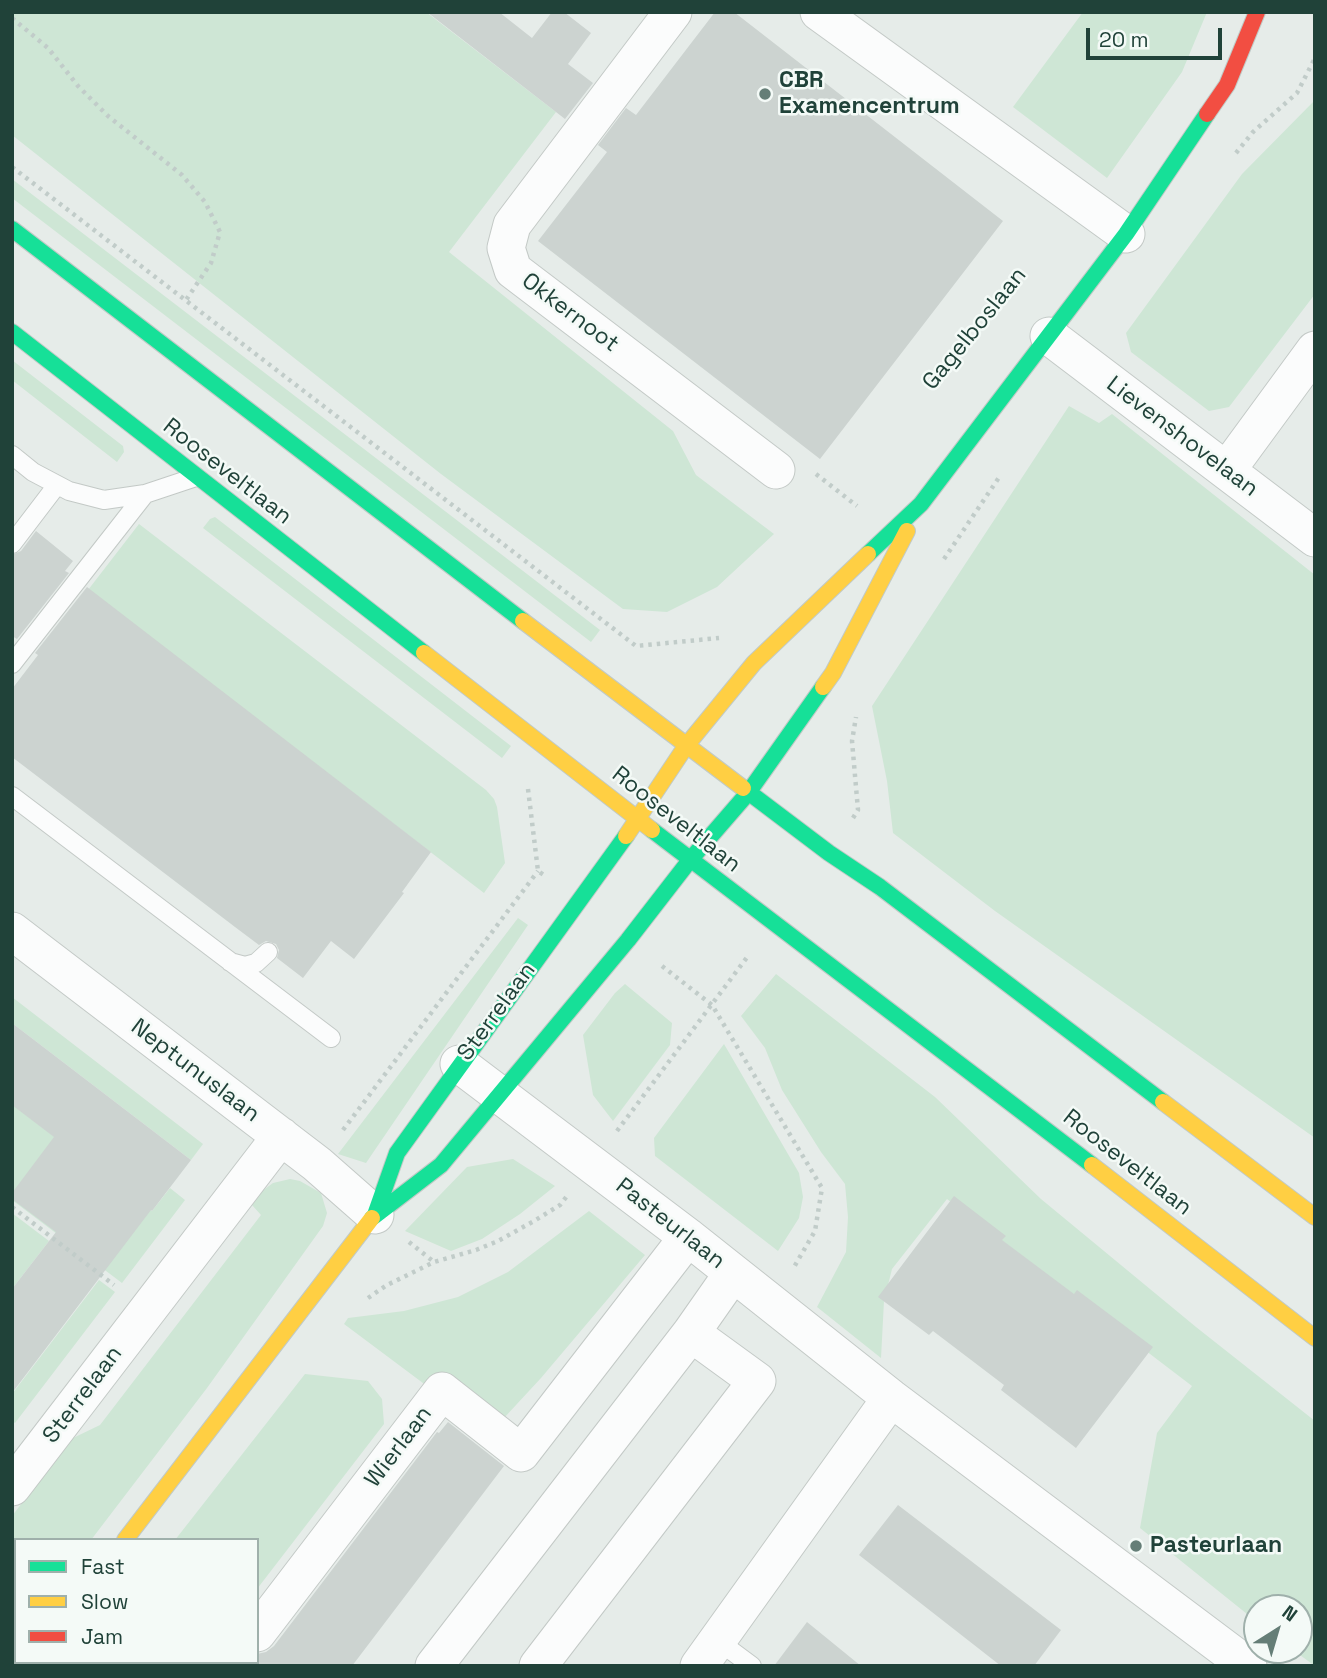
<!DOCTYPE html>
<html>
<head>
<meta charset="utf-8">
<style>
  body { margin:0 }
  #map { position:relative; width:1327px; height:1678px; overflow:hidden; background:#e6ece9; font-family:"Space Grotesk",sans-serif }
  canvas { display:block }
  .frame { position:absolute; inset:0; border:14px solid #204239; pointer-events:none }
  .legend { position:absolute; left:14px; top:1538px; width:245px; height:126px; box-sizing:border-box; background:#f4faf7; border:2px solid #9fb0ab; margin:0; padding:9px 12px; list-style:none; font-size:21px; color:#204239 }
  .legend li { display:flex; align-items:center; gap:14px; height:35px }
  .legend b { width:35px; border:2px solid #9fb0ab }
  .north { position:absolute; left:1243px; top:1594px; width:70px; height:70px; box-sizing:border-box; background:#f4faf7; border:2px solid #9fb0ab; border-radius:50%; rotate:37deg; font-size:19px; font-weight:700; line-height:28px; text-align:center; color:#204239 }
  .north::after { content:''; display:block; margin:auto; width:24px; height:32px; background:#657e77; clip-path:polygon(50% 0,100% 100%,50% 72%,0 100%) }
  .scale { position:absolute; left:1086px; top:28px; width:136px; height:32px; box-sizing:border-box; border:4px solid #204239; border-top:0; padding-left:9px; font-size:21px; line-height:24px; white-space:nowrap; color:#204239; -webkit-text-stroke:5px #f4faf7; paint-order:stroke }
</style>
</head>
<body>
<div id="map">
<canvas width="1327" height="1678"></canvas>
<div class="frame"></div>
<ul class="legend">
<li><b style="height:9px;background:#16e098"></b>Fast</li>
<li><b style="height:9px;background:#ffcf43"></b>Slow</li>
<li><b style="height:9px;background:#f24e42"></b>Jam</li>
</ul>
<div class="north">N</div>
<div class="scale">20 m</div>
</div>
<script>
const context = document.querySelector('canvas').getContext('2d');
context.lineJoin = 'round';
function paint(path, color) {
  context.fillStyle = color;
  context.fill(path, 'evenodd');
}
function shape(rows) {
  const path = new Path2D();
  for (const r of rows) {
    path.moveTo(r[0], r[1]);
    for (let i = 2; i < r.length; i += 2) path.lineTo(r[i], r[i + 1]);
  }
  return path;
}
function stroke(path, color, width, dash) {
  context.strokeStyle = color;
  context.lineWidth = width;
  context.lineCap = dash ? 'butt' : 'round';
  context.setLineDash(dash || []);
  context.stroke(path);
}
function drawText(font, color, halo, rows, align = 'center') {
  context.font = font + ' "Space Grotesk",sans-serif';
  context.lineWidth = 5;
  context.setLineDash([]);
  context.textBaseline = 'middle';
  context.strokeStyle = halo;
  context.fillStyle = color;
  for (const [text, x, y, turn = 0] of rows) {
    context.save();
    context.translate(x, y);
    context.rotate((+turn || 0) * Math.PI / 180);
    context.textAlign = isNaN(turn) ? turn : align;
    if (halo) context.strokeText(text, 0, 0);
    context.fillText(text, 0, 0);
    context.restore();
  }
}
const green = shape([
  [12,12,426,12,556,112,449,252,673,431,696,475,774,534,717,587,667,612,623,609,441,474,12,135],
  [1083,12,1207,12,1182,72,1107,178,1013,107],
  [1315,100,1315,294,1229,407,1209,411,1131,352,1126,333,1242,174],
  [12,179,600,630,591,642,12,198],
  [12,360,123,446,124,452,117,462,12,380],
  [1069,406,1099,423,1112,414,1315,575,1315,1138,995,911,893,833,887,781,872,706],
  [215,517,511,746,502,758,203,528,210,519],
  [139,524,486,790,494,799,497,807,505,863,484,893,88,590],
  [518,918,528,925,366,1163,338,1154],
  [776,974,935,1097,1041,1199,1196,1327,1315,1421,1315,1666,1293,1650,1299,1650,1299,1608,1257,1608,1257,1622,1140,1528,1157,1433,1192,1386,947,1199,892,1269,884,1301,881,1358,817,1307,846,1252,848,1217,845,1184,821,1152,782,1090,765,1048,741,1016],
  [625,984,672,1023,670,1045,613,1121,593,1095,583,1035,615,993],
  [12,997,203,1144,191,1160,12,1023],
  [724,1044,799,1173,803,1197,799,1218,778,1251,655,1156,654,1138],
  [12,1104,152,1211,170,1188,185,1200,122,1283,12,1200],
  [513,1159,555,1186,520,1214,482,1239,451,1251,405,1231,467,1167],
  [290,1179,300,1181,321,1193,327,1213,323,1226,207,1388,91,1540,16,1540,16,1638,12,1642,12,1516,71,1439,100,1425,261,1215,252,1205,262,1191,273,1183],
  [589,1211,645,1255,541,1378,504,1418,443,1398,344,1324,348,1318,404,1311,458,1297,508,1272],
  [12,1213,49,1241,12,1289],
  [99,1280,115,1292,15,1423,12,1421,12,1394],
  [305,1374,368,1381,382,1399,384,1424,257,1589,257,1540,175,1540],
  [79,1662,201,1662,198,1666,77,1666]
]);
const building = shape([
  [427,12,499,12,532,38,552,12,564,12,591,33,568,64,593,83,565,119],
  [715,12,734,12,1003,221,820,459,538,241,607,152,598,145,626,108,636,115],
  [36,531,73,561,65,571,69,573,17,639,12,636,12,555,21,551],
  [87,587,431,852,402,892,404,893,354,959,331,941,303,978,277,958,279,950,276,944,266,941,259,945,235,927,12,757,12,689,38,655,35,653],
  [12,1023,191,1160,152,1211,151,1210,12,1393,12,1289,56,1232,12,1199,12,1193,54,1137,12,1105],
  [954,1196,1006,1236,1002,1240,1074,1294,1077,1290,1153,1347,1076,1448,1001,1390,1004,1385,933,1331,929,1335,878,1297],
  [448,1422,504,1466,352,1666,255,1666,257,1654,266,1652,274,1646,437,1432,439,1433],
  [898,1505,1061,1630,1034,1666,1001,1666,859,1555],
  [807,1622,861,1666,774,1666]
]);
const path = shape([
  [12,18,48,48,78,86,108,116,182,175,205,202,220,232,211,263,186,300],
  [1236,153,1253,132,1297,93,1315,58],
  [12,167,636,646,719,638],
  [816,474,857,506],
  [944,559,1000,476],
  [528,789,538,871,544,875],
  [853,818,858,810,852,741,856,717],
  [662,966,712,1005,822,1188,815,1231,794,1267],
  [343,1130,538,871],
  [617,1131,748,956],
  [12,1207,114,1285],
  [409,1242,434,1262],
  [368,1298,387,1285,434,1262,476,1250,498,1241,534,1221,560,1205,567,1196]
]);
const lane = shape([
  [12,455,33,472,69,491,104,500,145,494,196,477],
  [12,544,57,485],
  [12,664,145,494],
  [12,796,331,1038],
  [230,962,245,966,256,963,268,952],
  [717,1640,752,1666]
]);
const street = shape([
  [673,12,512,225,506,248,513,270,776,470],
  [819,12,1126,234],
  [1049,336,1315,538],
  [1227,470,1315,350],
  [12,931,317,1164,375,1215],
  [459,1064,688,1237,891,1398,1248,1666],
  [12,1487,281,1136],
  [257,1633,442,1391,521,1453,688,1237],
  [232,1666,235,1662],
  [434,1666,691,1333,733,1273],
  [538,1666,757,1381,691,1333],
  [699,1666,891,1398]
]);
const fast = shape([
  [12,229,523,621],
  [12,332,424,653],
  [868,554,921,504,1126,234,1207,114],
  [743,788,829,853,880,887,1163,1102],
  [652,830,1092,1165],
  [375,1215,397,1153,626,836],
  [372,1218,441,1165,628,940,690,860,748,793,823,687],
  [29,1666,32,1662]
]);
const slow = shape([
  [523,621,743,788],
  [424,653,652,830],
  [823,687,833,673,907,531],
  [626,836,686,746,754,663,868,554],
  [1163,1102,1315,1217],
  [1092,1165,1315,1338],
  [125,1540,372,1218]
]);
const jam = shape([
  [1207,114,1227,85,1257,12]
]);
const markers = [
  [765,94,7,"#657e77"],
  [1136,1546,7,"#657e77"]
];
const poiNames = [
  ["CBR",779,81],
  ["Examencentrum",779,107],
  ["Pasteurlaan",1150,1546]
];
const streetNames = [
  ["Okkernoot",570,313,37],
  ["Gagelboslaan",975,329,-51],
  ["Lievenshovelaan",1182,437,37],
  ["Rooseveltlaan",227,472,38],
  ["Rooseveltlaan",676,820,38],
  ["Sterrelaan",497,1012,-54],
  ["Neptunuslaan",195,1071,37],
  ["Rooseveltlaan",1127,1163,38],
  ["Pasteurlaan",670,1224,38],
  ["Sterrelaan",83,1395,-53],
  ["Wierlaan",399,1447,-53]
];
paint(green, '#cee6d5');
paint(building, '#ccd3d0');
stroke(lane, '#c3c9c6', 20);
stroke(street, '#c3c9c6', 39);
stroke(fast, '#c1cac6', 18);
stroke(slow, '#c1cac6', 18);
stroke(jam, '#c1cac6', 18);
stroke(path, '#c1ccc9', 4.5, [3.5, 5]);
stroke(lane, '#fbfcfc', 18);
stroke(street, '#fbfcfc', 37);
stroke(fast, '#16e098', 16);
stroke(slow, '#ffcf43', 16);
stroke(jam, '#f24e42', 16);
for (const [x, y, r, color] of markers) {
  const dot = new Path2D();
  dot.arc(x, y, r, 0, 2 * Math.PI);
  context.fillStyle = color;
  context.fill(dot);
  stroke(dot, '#f4faf7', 2.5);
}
drawText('bold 23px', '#204239', '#f4faf7', poiNames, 'left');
drawText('23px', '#204239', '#f4faf7', streetNames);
</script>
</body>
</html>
